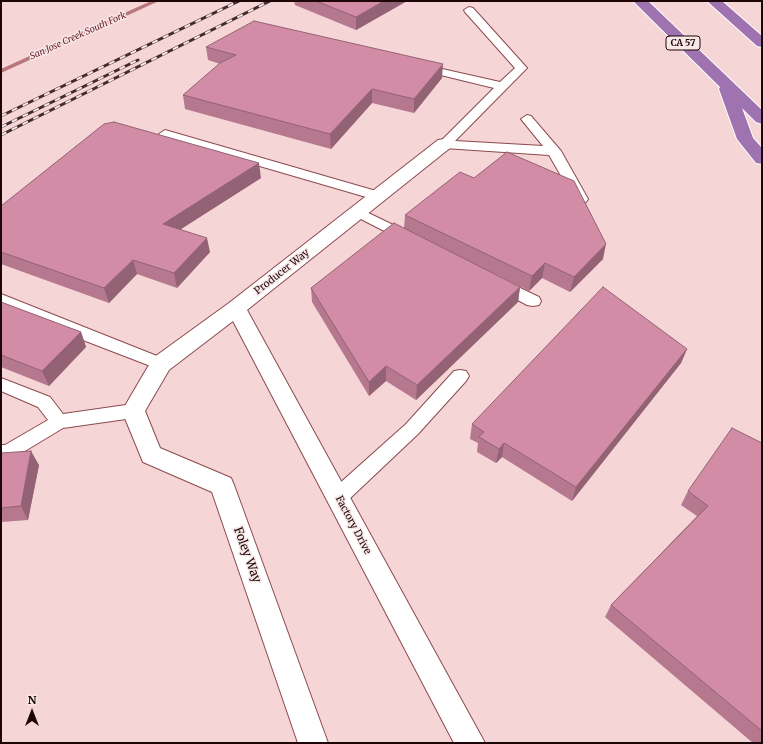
<!DOCTYPE html>
<html>
<head>
<meta charset="utf-8">
<style>
  body { margin:0 }
  #map { position:relative; width:763px; height:744px; overflow:hidden; background:#f5d5d6; font-family:Merriweather,serif }
  canvas { display:block }
  .frame { position:absolute; inset:0; border:2px solid #1e0508; pointer-events:none }
  .north { position:absolute; left:12px; top:692px; width:40px; height:40px; -webkit-text-stroke:3px #f7e7e7; paint-order:stroke; rotate:0deg; font-size:11px; font-weight:700; line-height:16px; text-align:center; color:#1e0508 }
  .north::after { content:''; display:block; margin:auto; width:14px; height:18px; background:#1e0508; clip-path:polygon(50% 0,100% 100%,50% 72%,0 100%) }
</style>
</head>
<body>
<div id="map">
<canvas width="763" height="744"></canvas>
<div class="frame"></div>
<div class="north">N</div>
</div>
<script>
const context = document.querySelector('canvas').getContext('2d');
context.lineJoin = 'round';
function shape(rows) {
  const path = new Path2D();
  for (const r of rows) {
    path.moveTo(r[0], r[1]);
    for (let i = 2; i < r.length; i += 2) path.lineTo(r[i], r[i + 1]);
  }
  return path;
}
function paint(path, color) {
  context.fillStyle = color;
  context.fill(path, 'evenodd');
}
function stroke(path, color, width, dash) {
  context.strokeStyle = color;
  context.lineWidth = width;
  context.lineCap = dash ? 'butt' : 'round';
  context.setLineDash(dash || []);
  context.stroke(path);
}
function drawText(font, color, halo, rows, align = 'center') {
  context.font = font + ' Merriweather,serif';
  context.lineWidth = 3;
  context.setLineDash([]);
  context.textBaseline = 'middle';
  context.strokeStyle = halo;
  context.fillStyle = color;
  for (const [text, x, y, turn = 0] of rows) {
    context.save();
    context.translate(x, y);
    context.rotate((+turn || 0) * Math.PI / 180);
    context.textAlign = isNaN(turn) ? turn : align;
    if (halo) context.strokeText(text, 0, 0);
    context.fillText(text, 0, 0);
    context.restore();
  }
}
const stream = shape([
  [151,1,159,1,1,73,1,69,151,1]
]);
const service = shape([
  [469,7,473,8,527,68,455,141,543,146,521,119,527,115,531,116,561,151,588,199,586,202,576,202,549,155,444,148,438,144,494,88,416,69,414,67,416,65,420,64,500,82,515,68,465,12,464,10,469,7],
  [165,130,383,193,385,196,383,199,378,200,373,199,160,137,159,134,165,130],
  [358,208,414,235,416,238,414,241,404,241,353,215,351,212,353,209,358,208],
  [499,278,539,297,541,301,539,305,533,306,527,305,494,287,491,283,494,279,499,278],
  [1,294,167,360,169,364,167,368,161,370,70,335,1,305,1,294],
  [460,370,466,371,469,376,466,381,418,434,345,503,338,505,331,503,328,497,331,491,406,424,454,371,460,370],
  [1,378,50,397,63,414,133,404,139,406,142,411,139,416,133,418,63,428,15,457,1,459,1,445,5,445,48,420,38,407,1,391,1,378]
]);
const minor = shape([
  [444,139,450,140,452,144,450,148,247,310,485,743,454,743,233,321,169,370,145,411,160,448,231,478,234,485,328,743,298,743,212,492,143,462,122,411,153,358,229,303,438,140,444,139]
]);
const motorway = shape([
  [633,1,648,1,762,110,762,124,756,122,742,108,753,138,762,148,762,164,756,163,737,139,719,89,720,87,633,1],
  [707,1,722,1,762,36,762,47,757,46,707,1]
]);
const rail = shape([
  [1,116,239,1],
  [1,127,138,60],
  [1,135,270,1]
]);
const wall = shape([
  [294,1,407,1,356,30,295,5],
  [206,47,442,78,414,113,372,103,331,149,185,109,183,95,220,64,208,60],
  [261,178,181,229,210,252,177,288,137,274,109,303,1,264,1,206],
  [405,215,603,259,570,292,542,278,529,291,448,251,520,287,518,302,416,400,386,381,369,396,312,302,311,288,404,228],
  [1,302,81,332,86,347,49,386,1,367],
  [687,349,681,363,572,501,502,457,496,463,477,452,478,443,470,439,472,424],
  [762,443,762,743,753,743,605,617,611,605,697,516,681,505,688,491],
  [1,453,39,465,28,520,1,522]
]);
const shadedWall = shape([
  [384,1,407,1,356,30,356,17],
  [443,64,442,78,414,113,414,99],
  [372,89,372,103,331,149,330,134],
  [259,163,261,178,167,238,163,224],
  [207,238,210,252,177,288,174,273],
  [606,244,603,259,570,292,574,277],
  [133,260,137,274,109,303,104,288],
  [545,263,542,278,529,291,532,276],
  [520,287,518,302,416,400,417,385],
  [81,332,86,347,49,386,42,371],
  [687,349,681,363,572,501,576,487],
  [386,366,386,381,369,396,369,382],
  [504,443,502,457,496,463,499,449],
  [31,451,39,465,28,520,21,506]
]);
const building = shape([
  [316,1,384,1,356,17,316,1],
  [254,21,443,64,414,99,372,89,330,134,183,95,220,63,236,55,206,47,254,21],
  [114,122,259,163,163,224,207,238,174,273,133,260,104,288,1,252,1,206,104,124,114,122],
  [507,152,574,181,606,244,574,277,545,263,532,276,405,215,460,172,474,178,507,152],
  [394,223,520,287,417,385,386,366,369,382,311,288,394,223],
  [603,287,687,349,576,487,504,443,499,449,479,437,484,432,472,424,603,287],
  [1,302,81,332,42,371,1,355,1,302],
  [732,428,762,443,762,731,611,605,708,506,688,491,732,428],
  [31,451,21,506,1,508,1,453,31,451]
]);
const farWaternames = [
  ["San Jose Creek South Fork",78,36,-24]
];
const shields = [
  [683,43,34]
];
const shieldNames = [
  ["CA 57",683,43]
];
const streetNames = [
  ["Producer Way",282,272,-38],
  ["Factory Drive",353,525,62]
];
const nearStreetnames = [
  ["Foley Way",247,555,70]
];
paint(stream, '#b8777a');
stroke(service, '#8c4a4f', 2);
stroke(minor, '#8c4a4f', 2);
stroke(motorway, '#fff', 2);
paint(service, '#fff');
paint(minor, '#fff');
paint(motorway, '#9e73af');
stroke(rail, '#452a2d', 3);
stroke(rail, '#f7e7e7', 2, [6]);
paint(wall, '#b5788f');
paint(shadedWall, '#936274');
paint(building, '#d28ca6');
stroke(building, '#936274', 1);
drawText('italic 9px', '#651422', '#f7e7e7', farWaternames);
for (const [x, y, w] of shields) {
  const box = new Path2D();
  box.roundRect(x - w / 2, y - 7, w, 14, 3);
  context.fillStyle = '#f7e7e7';
  context.fill(box);
  stroke(box, '#1e0508', 1);
}
drawText('bold 9px', '#1e0508', null, shieldNames);
drawText('10px', '#1e0508', '#f7e7e7', streetNames);
drawText('12px', '#1e0508', '#f7e7e7', nearStreetnames);
</script>
</body>
</html>
